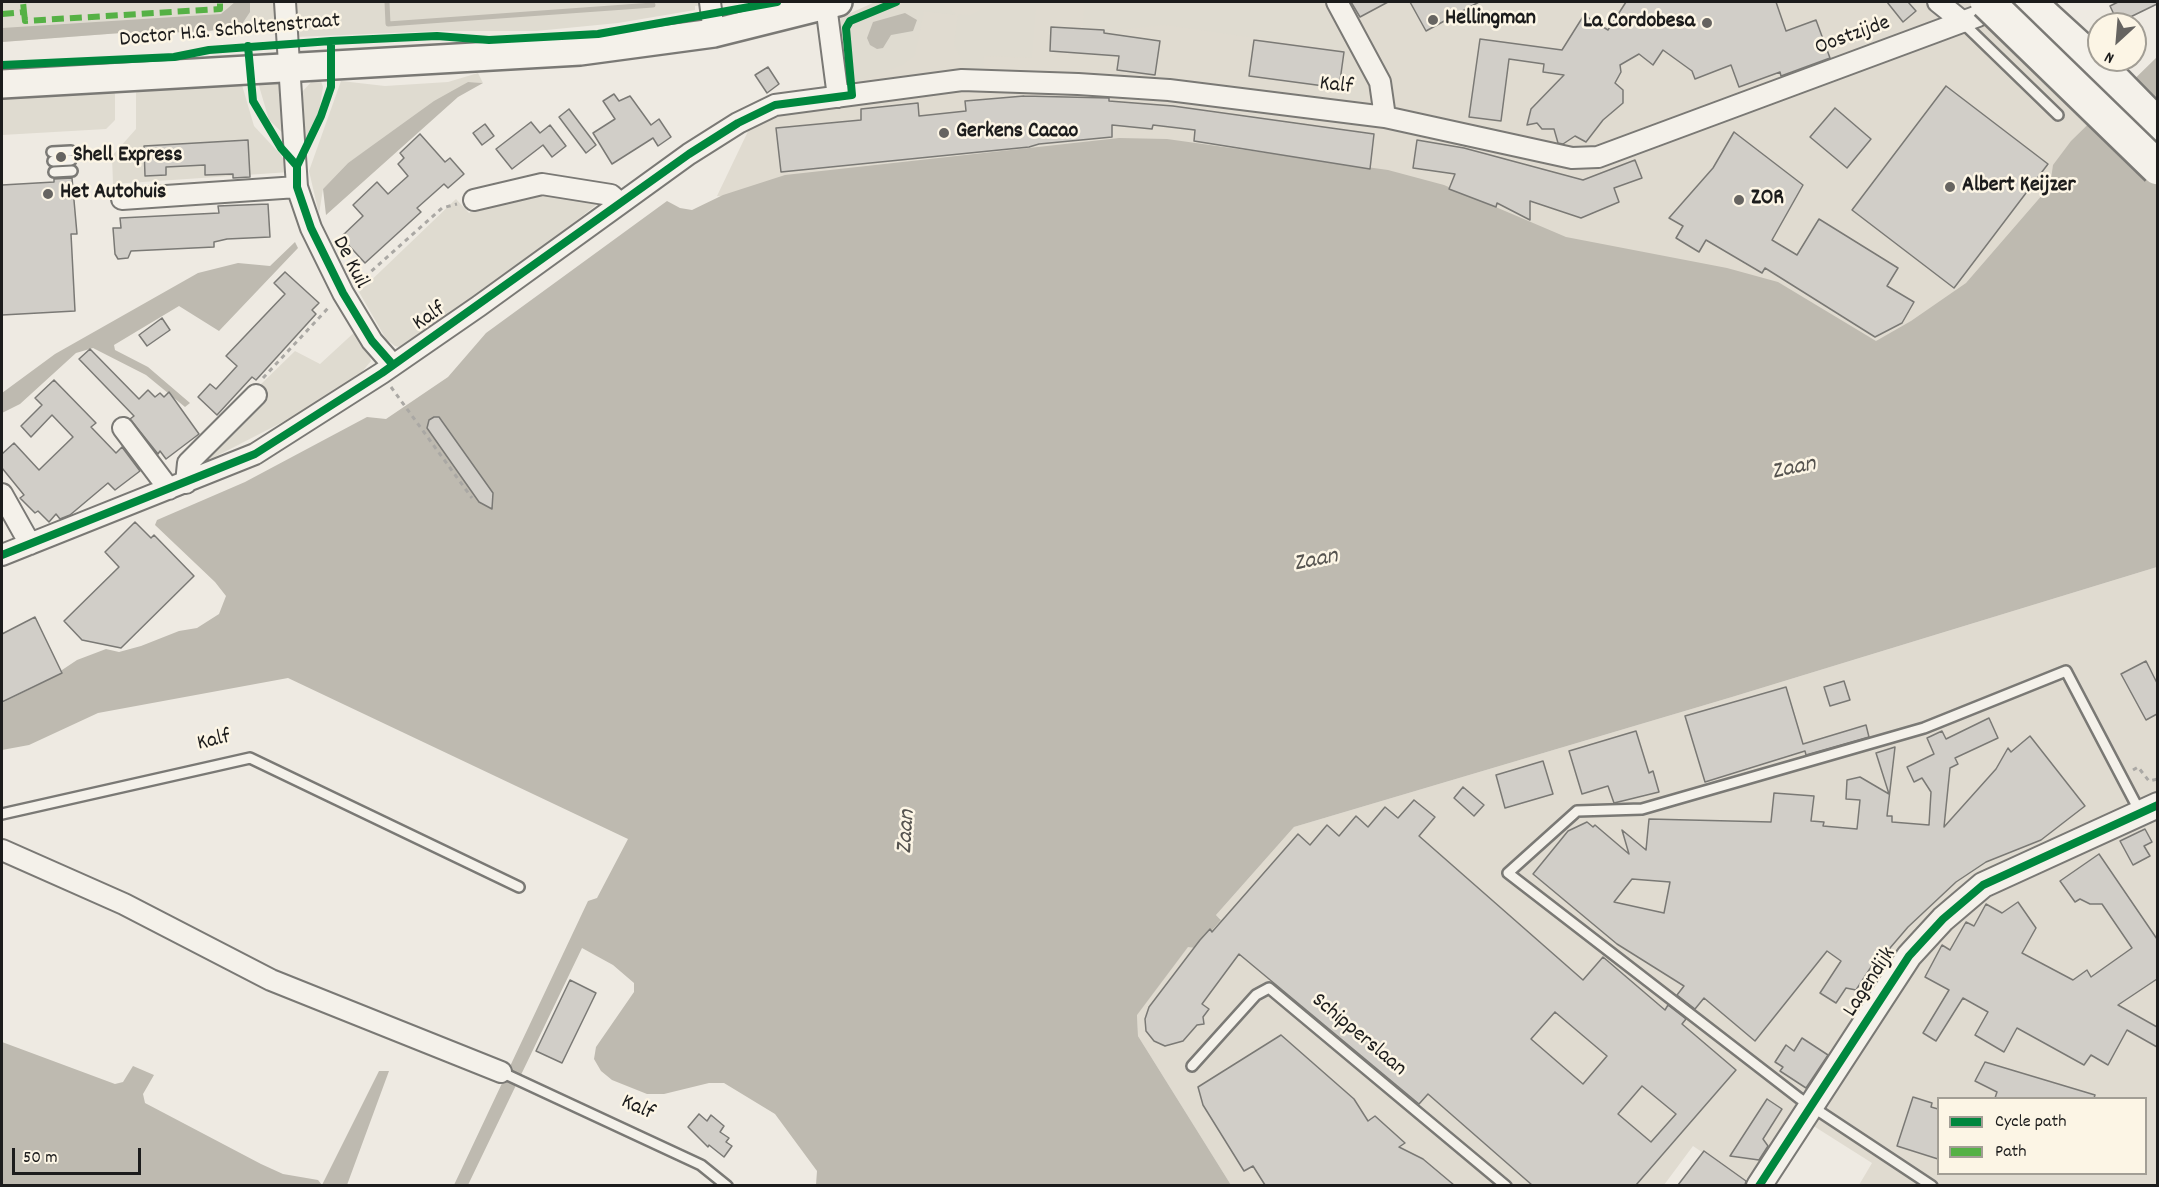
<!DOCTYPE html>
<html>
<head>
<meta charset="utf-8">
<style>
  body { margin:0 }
  #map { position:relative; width:2159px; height:1187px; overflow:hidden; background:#eeeae2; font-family:Dekko,sans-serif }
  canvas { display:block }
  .frame { position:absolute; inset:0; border:3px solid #1c1c1c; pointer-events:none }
  .legend { position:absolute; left:1937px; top:1097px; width:210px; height:78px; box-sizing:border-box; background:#fcf5e5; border:2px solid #a29e95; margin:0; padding:8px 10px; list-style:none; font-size:18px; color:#1c1c1c }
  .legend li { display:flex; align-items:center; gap:12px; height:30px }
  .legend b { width:30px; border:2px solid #a29e95 }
  .north { position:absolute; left:2087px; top:12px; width:60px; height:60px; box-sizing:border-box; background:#fcf5e5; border:2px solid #a29e95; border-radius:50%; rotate:206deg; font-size:16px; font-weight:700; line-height:24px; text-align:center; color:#1c1c1c }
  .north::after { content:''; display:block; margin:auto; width:21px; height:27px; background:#666461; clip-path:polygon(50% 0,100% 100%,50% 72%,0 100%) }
  .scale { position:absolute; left:12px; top:1148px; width:129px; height:27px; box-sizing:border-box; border:3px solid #1c1c1c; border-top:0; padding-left:8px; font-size:18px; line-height:21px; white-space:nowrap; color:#1c1c1c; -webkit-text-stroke:4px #fcf5e5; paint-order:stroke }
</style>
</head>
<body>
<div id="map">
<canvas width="2159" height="1187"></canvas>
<div class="frame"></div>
<ul class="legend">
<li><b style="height:8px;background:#00873e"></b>Cycle path</li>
<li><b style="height:8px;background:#55b145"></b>Path</li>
</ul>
<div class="north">N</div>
<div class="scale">50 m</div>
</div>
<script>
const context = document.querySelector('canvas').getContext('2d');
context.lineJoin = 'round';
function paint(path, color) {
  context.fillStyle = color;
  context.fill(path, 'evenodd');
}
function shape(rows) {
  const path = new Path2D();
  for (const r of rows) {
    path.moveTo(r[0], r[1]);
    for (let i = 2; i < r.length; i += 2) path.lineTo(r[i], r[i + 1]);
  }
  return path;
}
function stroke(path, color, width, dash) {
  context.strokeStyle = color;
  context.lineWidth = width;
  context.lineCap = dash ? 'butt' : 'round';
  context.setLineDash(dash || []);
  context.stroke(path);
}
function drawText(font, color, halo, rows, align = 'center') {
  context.font = font + ' Dekko,sans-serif';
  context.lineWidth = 5;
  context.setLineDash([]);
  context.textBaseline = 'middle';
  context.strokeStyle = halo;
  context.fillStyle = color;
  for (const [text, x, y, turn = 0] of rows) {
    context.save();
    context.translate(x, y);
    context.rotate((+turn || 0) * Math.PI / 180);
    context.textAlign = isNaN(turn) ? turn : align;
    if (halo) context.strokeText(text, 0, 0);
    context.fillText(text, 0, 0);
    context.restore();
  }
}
const built = shape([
  [875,2,2053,2,2134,82,1932,386,1544,254,717,196,751,125,825,88,824,25],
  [2157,567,2157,1185,1859,1185,1872,1163,1793,1113,1745,1181,1693,1146,1664,1185,1231,1185,1138,1036,1137,1014,1188,946,1221,919,1216,915,1294,827,1732,697],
  [1938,1098,2146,1098,2146,1174,1938,1174]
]);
const green = shape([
  [2,2,738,2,695,6,695,10,618,23,536,31,438,31,295,37,277,29,277,35,240,27,200,32,121,33,2,42],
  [909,2,940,2,957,15,924,11,915,55,902,65,856,83,849,33,855,23],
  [881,18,907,31,891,35,883,48],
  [996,2,1044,2,1036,6,1032,58,984,56,983,76,974,74,966,70,954,44,958,14,970,15],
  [1084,2,1320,2,1364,80,1366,92,1362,102,1331,102,1339,50,1165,25,1120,30,1114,58,1103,59,1104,30,1083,29],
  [478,73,483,83,468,82,348,163,323,189,319,214,309,171,341,81,385,86,448,82],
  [320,78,323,87,319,112,302,146,302,92,314,79],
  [257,79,281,82,289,139,269,120],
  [238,80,242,85,254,126,281,155,290,172,113,184,112,156,136,129,136,93,141,84],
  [111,89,115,94,115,120,106,129,2,135,2,95],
  [534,189,606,197,527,260,403,348,395,346,386,339,359,292,456,199,469,213,485,203],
  [358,329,368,348,371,361,357,378,308,409,203,463,207,456,268,398,257,388,295,351,320,364]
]);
const water = shape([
  [235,2,250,2,250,12,240,27,200,32,121,33,2,42,2,28,221,14],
  [905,13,917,20,913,31,891,35,883,48,877,49,870,45,867,38,873,22],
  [2157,57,2157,567,1732,697,1294,827,1216,915,1221,920,1196,948,1188,947,1137,1015,1138,1036,1231,1185,816,1185,817,1171,775,1114,724,1083,709,1083,664,1094,647,1094,612,1080,601,1071,594,1059,596,1047,634,992,634,983,613,965,582,948,468,1185,454,1185,588,901,597,898,628,839,288,678,98,713,29,745,2,750,2,703,60,674,62,670,77,660,106,649,119,652,141,646,179,631,197,628,219,614,226,596,215,582,155,525,157,520,245,482,367,417,386,419,448,377,486,333,667,201,680,208,692,210,723,195,785,175,1119,138,1167,139,1388,170,1444,185,1566,237,1727,268,1778,282,1876,341,1911,321,1966,283,2050,186,2053,165,2071,141],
  [468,82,483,83,458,97,326,215,323,189,348,163,434,101],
  [295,242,298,248,219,331,179,306,114,345,115,350,148,367,190,403,185,407,146,375,93,348,76,353,20,404,2,413,2,393,55,354,198,273,238,263,270,266],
  [2,1042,115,1084,123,1082,133,1066,154,1075,143,1094,145,1103,261,1164,283,1174,318,1180,322,1185,379,1071,389,1071,347,1185,2,1185]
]);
const stream = shape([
  [387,2,388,24,653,5]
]);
const building = shape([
  [1351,2,1388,2,1360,17,1351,2],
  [1410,2,1479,2,1426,31,1410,2],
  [1626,2,1776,2,1786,31,1816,20,1830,58,1781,76,1780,72,1739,87,1731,65,1695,79,1692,71,1663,50,1653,65,1639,54,1620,65,1621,72,1615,83,1623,90,1623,103,1603,120,1586,142,1575,136,1563,144,1558,143,1554,129,1542,129,1537,123,1527,125,1531,109,1564,75,1543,72,1544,64,1509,59,1501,121,1469,117,1480,39,1562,50,1584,15,1608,30,1626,2],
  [1887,2,1908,2,1916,11,1903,22,1887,2],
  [2118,2,2157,2,2157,4,2118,23,2110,6,2118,2],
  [1051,27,1104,30,1104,33,1160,41,1155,75,1117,70,1119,56,1050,51,1051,27],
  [1254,40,1344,52,1339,88,1249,76,1254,40],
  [768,67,779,84,767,93,755,75,768,67],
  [1946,86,2048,164,1954,288,1852,210,1946,86],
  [614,94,619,101,630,96,651,125,659,119,671,137,658,146,653,138,612,164,593,133,615,119,603,101,614,94],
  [1024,96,1109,98,1109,101,1173,106,1374,134,1370,169,1194,141,1195,130,1153,125,1152,129,1112,125,1112,137,1039,144,1029,147,781,172,776,128,861,120,861,109,918,103,919,116,966,111,965,101,1024,96],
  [1835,108,1871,139,1847,168,1810,137,1835,108],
  [569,109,596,145,586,153,559,117,569,109],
  [531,122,540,133,550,125,566,146,552,157,543,145,512,169,496,149,531,122],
  [485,124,494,136,482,145,473,133,485,124],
  [1734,132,1803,185,1772,240,1797,255,1819,219,1898,268,1887,286,1914,302,1902,323,1875,337,1765,268,1762,273,1706,240,1699,252,1676,238,1683,226,1669,218,1713,168,1734,132],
  [420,134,445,162,450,158,464,174,448,188,444,184,417,208,421,212,365,263,341,237,363,216,353,205,377,182,388,194,408,176,398,164,404,158,400,153,420,134],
  [248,140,250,177,233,178,233,174,205,175,205,165,166,167,166,175,145,176,144,146,248,140],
  [1417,140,1464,148,1583,180,1635,160,1642,178,1614,188,1619,202,1581,218,1530,201,1530,220,1497,203,1496,207,1449,189,1455,174,1413,168,1417,140],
  [72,178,77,234,71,234,75,311,2,315,2,185,54,182,54,179,72,178],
  [268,204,270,237,227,239,214,242,214,247,131,251,128,258,118,259,115,254,113,228,121,228,120,218,219,213,218,206,268,204],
  [285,272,319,303,312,310,316,314,256,380,252,377,217,415,198,397,210,384,216,389,237,366,226,356,285,294,274,283,285,272],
  [162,318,170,330,147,346,139,335,162,318],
  [90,349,139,399,148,390,155,397,160,393,164,397,169,392,199,434,166,459,160,451,158,454,130,419,134,416,79,359,90,349],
  [54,380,96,423,91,427,116,453,122,447,140,471,115,490,108,483,70,515,60,519,56,514,49,522,38,511,35,513,20,498,24,495,2,468,2,454,14,443,39,470,73,437,52,415,31,437,21,426,42,405,35,398,54,380],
  [434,417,439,417,493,493,492,509,479,502,427,428,429,420,434,417],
  [135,522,151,538,154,535,194,576,121,648,82,640,64,621,119,567,105,552,135,522],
  [35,617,62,673,2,702,2,634,35,617],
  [2146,661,2157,683,2157,714,2146,720,2121,674,2146,661],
  [1844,681,1850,700,1830,706,1824,687,1844,681],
  [1786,687,1803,744,1866,725,1869,737,1806,755,1805,751,1705,782,1685,716,1786,687],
  [1989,718,1998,738,1955,758,1958,764,1950,768,1944,827,1996,769,2008,748,2011,752,2030,736,2085,806,2041,840,1986,862,1956,882,1908,927,1890,948,1881,968,1873,964,1856,990,1846,988,1836,1003,1820,993,1841,961,1827,951,1755,1041,1704,998,1695,1009,1677,995,1684,986,1617,944,1533,874,1568,831,1587,822,1593,827,1595,825,1629,854,1622,830,1646,850,1649,819,1771,822,1774,793,1814,796,1811,821,1824,822,1823,826,1857,829,1860,800,1846,799,1847,780,1860,777,1889,794,1876,753,1895,747,1887,816,1892,816,1892,822,1929,825,1931,792,1922,778,1914,782,1907,767,1934,754,1927,738,1942,731,1946,739,1989,718],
  [1632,879,1670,882,1664,913,1614,902,1632,879],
  [1636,731,1649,773,1653,771,1659,792,1614,803,1608,786,1582,794,1569,751,1636,731],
  [1543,761,1553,794,1505,808,1496,775,1543,761],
  [1463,787,1484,805,1474,816,1454,798,1463,787],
  [1414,800,1435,817,1419,836,1583,980,1603,957,1665,1010,1668,1005,1686,1019,1682,1024,1736,1070,1636,1185,1532,1185,1428,1094,1419,1104,1239,954,1202,1004,1209,1009,1203,1017,1204,1024,1197,1025,1183,1041,1165,1046,1154,1041,1146,1031,1145,1019,1149,1007,1200,940,1210,929,1212,932,1298,834,1310,845,1327,825,1339,836,1356,816,1368,827,1385,807,1398,818,1414,800],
  [1555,1012,1607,1056,1583,1084,1531,1039,1555,1012],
  [1642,1086,1676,1114,1651,1142,1618,1114,1642,1086],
  [2145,829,2152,842,2144,846,2150,856,2133,865,2120,841,2145,829],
  [2099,854,2157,939,2157,979,2118,1005,2157,1027,2157,1047,2127,1030,2108,1065,2091,1055,2084,1065,2017,1028,2004,1052,1975,1035,1988,1012,1963,998,1936,1041,1923,1033,1949,990,1925,977,1942,945,1950,950,1966,922,1974,926,1986,904,2002,913,2018,902,2036,928,2022,953,2073,980,2087,970,2091,977,2132,948,2102,904,2090,904,2080,899,2075,902,2060,881,2099,854],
  [570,980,596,993,562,1063,536,1051,570,980],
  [1281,1035,1354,1099,1368,1121,1375,1116,1405,1143,1399,1147,1423,1159,1454,1185,1265,1185,1253,1166,1244,1171,1203,1105,1198,1087,1281,1035],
  [1802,1038,1828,1055,1806,1088,1780,1071,1783,1067,1775,1062,1786,1045,1794,1051,1802,1038],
  [1985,1062,2095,1095,2094,1098,1995,1098,1997,1092,1975,1081,1985,1062],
  [1913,1097,1932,1103,1931,1107,1938,1109,1938,1159,1897,1146,1913,1097],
  [1767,1099,1782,1109,1763,1139,1768,1146,1759,1160,1730,1156,1767,1099],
  [699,1114,707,1121,711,1115,724,1126,720,1132,729,1138,726,1142,732,1146,724,1157,709,1145,708,1147,688,1127,699,1114],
  [1704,1151,1746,1181,1745,1185,1678,1185,1704,1151]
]);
const path = shape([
  [358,283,442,208,457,204],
  [263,378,330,306],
  [391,387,472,498],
  [2133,770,2138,767,2149,781,2158,779]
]);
const service = shape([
  [1963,23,2058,115],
  [52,152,71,151],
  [53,161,71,160],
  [54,172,72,171],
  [2,814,250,758,519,887],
  [1192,1066,1256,995,1269,988,1506,1186],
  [501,1072,701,1165,727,1186],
  [1932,1186,1799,1098,1508,873,1577,811,1642,809,1924,728,2066,671,2140,812]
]);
const minor = shape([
  [285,2,297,187,311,228,343,293,372,341,393,365],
  [710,2,714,33],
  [1337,2,1380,82,1385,117],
  [1938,2,1963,22],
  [826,5,838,97],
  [122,199,297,187],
  [474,200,542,184,611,195,620,203],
  [123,428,169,489],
  [186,483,188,463,256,395],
  [2,494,30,544],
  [2,555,255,454,382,373,479,306,689,154,738,123,775,105,962,80,1078,84,1169,90,1385,117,1572,158,1598,157,1978,16],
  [2,850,124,904,271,980,501,1072]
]);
const tertiary = shape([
  [1759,1186,1909,956,1943,919,1983,885,2158,805]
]);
const secondary = shape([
  [2,84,580,51,714,33,838,2]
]);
const motorway = shape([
  [2028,2,2107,74,2158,126]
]);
const motorwayBridge = shape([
  [1987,2,2158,168]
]);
const quiet = shape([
  [24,12,25,21,220,9,220,2],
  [2,14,24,12,23,2]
]);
const cycleway = shape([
  [331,41,331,87,321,116,297,166,297,187,311,228,343,293,372,341,393,365],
  [248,46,253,101,281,148,297,166],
  [2,65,174,57,209,50,331,41,437,36,489,40,598,34,777,2],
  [2,555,255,454,382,373,689,154,738,123,775,105,852,95,846,28,850,21,896,2],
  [1759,1186,1909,956,1943,919,1983,885,2158,805]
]);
const markers = [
  [1433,20,6,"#666461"],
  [1707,23,6,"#666461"],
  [944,133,6,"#666461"],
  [61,157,6,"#666461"],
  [1950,187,6,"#666461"],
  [48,194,6,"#666461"],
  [1739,200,6,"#666461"]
];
const poiNames = [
  ["Hellingman",1445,20],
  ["La Cordobesa",1695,23,"right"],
  ["Gerkens Cacao",956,133],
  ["Shell Express",73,157],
  ["Albert Keijzer",1962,187],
  ["Het Autohuis",60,194],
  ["ZOR",1751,200]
];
const streetNames = [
  ["Doctor H.G. Scholtenstraat",230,32,-5],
  ["Oostzijde",1853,37,-20],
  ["Kalf",1336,87,7],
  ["De Kuil",349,263,63],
  ["Kalf",430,318,-34],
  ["Kalf",214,742,-13],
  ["Lagendijk",1871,983,-57],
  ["Schipperslaan",1358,1036,40],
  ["Kalf",637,1109,25]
];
const waterNames = [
  ["Zaan",1794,470,-12],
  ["Zaan",1316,562,-11],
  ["Zaan",908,832,-86]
];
paint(built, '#e0dbd0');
paint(green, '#dfdbd0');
paint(water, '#bebab0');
stroke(stream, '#bebab0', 5);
paint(building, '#d1cec8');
stroke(building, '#7a7975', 1.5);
stroke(service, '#7a7975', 14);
stroke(minor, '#7a7975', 24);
stroke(tertiary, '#7a7975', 28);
stroke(secondary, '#7a7975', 32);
stroke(motorway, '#7a7975', 38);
stroke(path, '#aaa8a4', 3, [4.5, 4.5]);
stroke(service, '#f4f1ea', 9);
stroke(minor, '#f4f1ea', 20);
stroke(tertiary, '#f4f1ea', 24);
stroke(secondary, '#f4f1ea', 27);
stroke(motorway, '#f4f1ea', 33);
stroke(motorwayBridge, '#7a7975', 38, []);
stroke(motorwayBridge, '#f4f1ea', 33);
stroke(quiet, '#55b145', 6, [12, 6]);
stroke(cycleway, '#00873e', 8);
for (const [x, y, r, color] of markers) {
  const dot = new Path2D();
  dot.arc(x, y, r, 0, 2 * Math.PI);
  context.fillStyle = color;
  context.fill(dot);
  stroke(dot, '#fcf5e5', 2);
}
drawText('bold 22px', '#1c1c1c', '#fcf5e5', poiNames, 'left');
drawText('22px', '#1c1c1c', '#fcf5e5', streetNames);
drawText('italic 24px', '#55534f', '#fcf5e5', waterNames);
</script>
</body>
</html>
